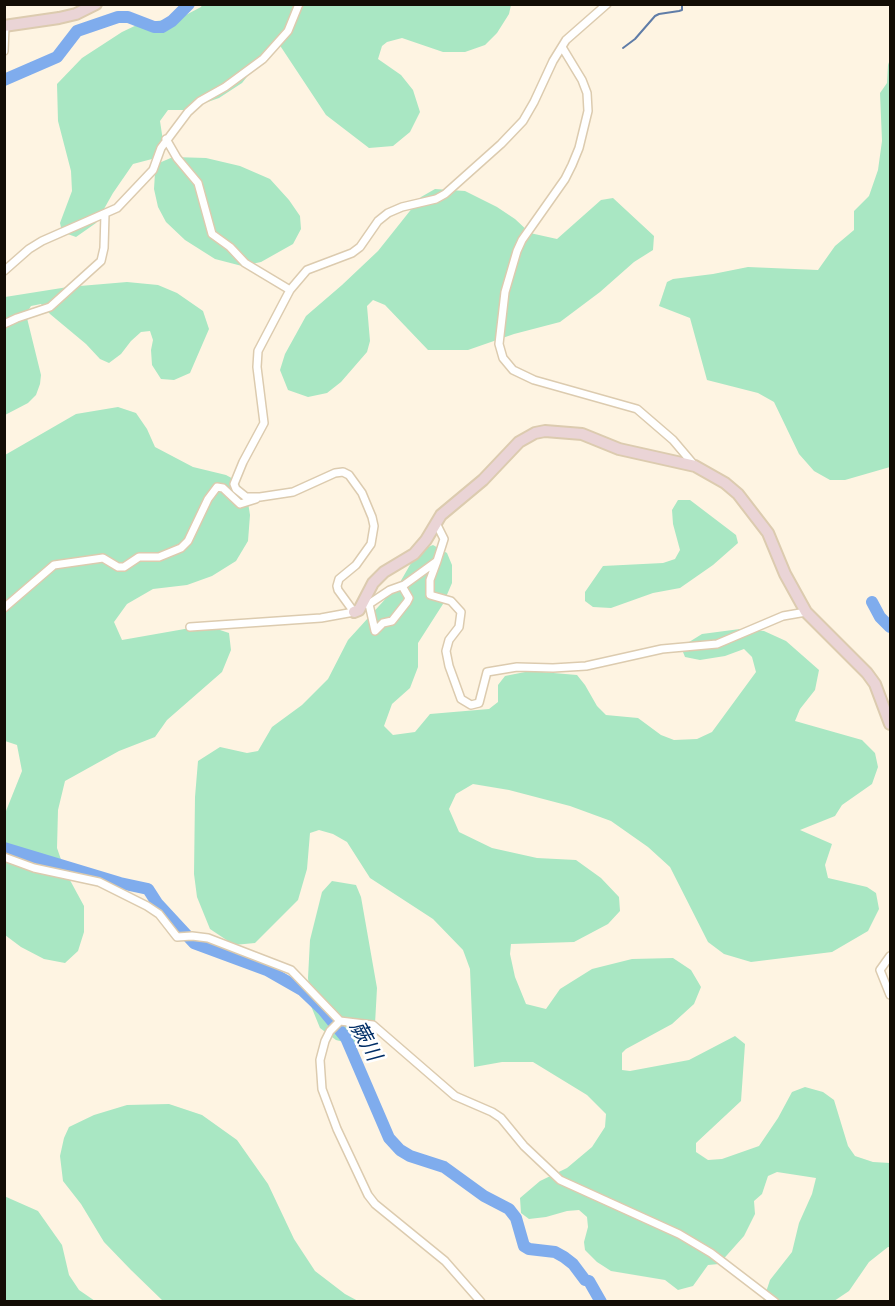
<!DOCTYPE html>
<html>
<head>
<meta charset="utf-8">
<style>
  body { margin:0 }
  #map { position:relative; width:895px; height:1306px; overflow:hidden; background:#fef4e2; font-family:Cabin,sans-serif }
  canvas { display:block }
  .frame { position:absolute; inset:0; border:6px solid #130d05; pointer-events:none }
</style>
</head>
<body>
<div id="map">
<canvas width="895" height="1306"></canvas>
<div class="frame"></div>
</div>
<script>
const context = document.querySelector('canvas').getContext('2d');
context.lineJoin = 'round';
function paint(path, color) {
  context.fillStyle = color;
  context.fill(path, 'evenodd');
}
function shape(rows) {
  const path = new Path2D();
  for (const r of rows) {
    path.moveTo(r[0], r[1]);
    for (let i = 2; i < r.length; i += 2) path.lineTo(r[i], r[i + 1]);
  }
  return path;
}
function stroke(path, color, width, dash) {
  context.strokeStyle = color;
  context.lineWidth = width;
  context.lineCap = dash ? 'butt' : 'round';
  context.setLineDash(dash || []);
  context.stroke(path);
}
function drawText(font, color, halo, rows, align = 'center') {
  context.font = font + ' Cabin,"Noto Sans JP",sans-serif';
  context.lineWidth = 5;
  context.setLineDash([]);
  context.textBaseline = 'middle';
  context.strokeStyle = halo;
  context.fillStyle = color;
  for (const [text, x, y, turn = 0] of rows) {
    context.save();
    context.translate(x, y);
    context.rotate((+turn || 0) * Math.PI / 180);
    context.textAlign = isNaN(turn) ? turn : align;
    if (halo) context.strokeText(text, 0, 0);
    context.fillText(text, 0, 0);
    context.restore();
  }
}
const green = shape([
  [202,5,511,5,509,14,497,33,485,45,465,52,443,52,402,38,387,42,382,46,378,59,401,75,413,90,420,112,410,132,393,146,369,148,326,115,279,44,258,63,242,83,219,98,185,110,168,110,160,121,163,141,152,159,133,164,113,193,96,223,76,237,62,232,60,223,72,191,71,171,58,121,57,84,82,58,122,32,141,23,180,18,201,7],
  [890,59,890,467,845,480,830,480,814,471,799,454,774,402,758,393,707,380,690,318,659,306,667,282,673,279,713,274,748,267,818,270,835,246,854,230,854,211,869,196,878,170,882,141,880,93,887,83,888,65],
  [173,157,206,158,240,166,270,179,289,200,300,216,301,229,293,244,261,262,242,266,215,259,185,240,166,222,158,207,154,189,155,173,159,163],
  [435,189,465,191,497,207,515,219,530,233,557,239,601,200,613,198,654,236,653,250,634,262,600,292,560,322,514,334,468,350,428,350,385,305,373,300,367,306,370,341,367,352,341,382,327,393,308,397,288,390,280,370,285,354,306,316,342,285,378,251,421,197],
  [127,282,158,285,177,293,203,311,209,329,190,373,174,380,161,379,152,365,151,350,153,340,150,331,141,332,131,341,121,354,109,363,100,359,86,344,50,314,41,304,31,306,26,314,41,375,40,384,36,395,28,403,5,415,5,297,68,287],
  [118,407,136,413,147,429,155,447,193,467,226,475,237,481,247,496,250,515,248,541,236,561,212,576,187,585,153,589,127,604,114,622,122,640,196,627,217,629,229,633,231,650,222,672,167,720,155,737,119,751,65,781,58,810,57,848,65,871,84,906,84,932,78,951,65,963,44,959,21,947,5,935,4,816,22,771,17,745,5,741,5,455,76,414],
  [678,500,690,500,736,535,738,543,713,565,680,588,653,593,611,608,593,607,585,601,585,592,603,566,663,563,675,559,680,550,673,524,672,510],
  [433,545,447,553,452,565,452,583,443,604,418,643,418,667,410,688,392,704,384,726,393,735,415,732,430,714,489,709,498,702,498,685,505,676,530,671,577,675,585,685,597,706,606,715,638,718,661,735,674,740,697,739,712,732,756,672,752,657,744,649,725,656,700,660,685,657,681,647,702,634,740,629,764,631,786,641,819,670,815,690,800,709,795,721,862,740,875,753,878,767,872,784,842,805,835,816,800,830,832,844,825,865,828,878,867,887,876,893,879,909,868,931,832,952,751,962,724,954,708,942,670,867,648,847,611,821,570,806,509,790,473,784,456,794,449,809,459,832,492,848,537,858,576,860,601,878,619,897,620,911,608,924,574,942,511,944,510,954,515,977,526,1004,546,1009,560,989,592,969,632,959,673,958,691,970,701,987,694,1004,672,1024,626,1049,622,1053,622,1070,630,1071,689,1060,735,1036,745,1044,741,1101,696,1143,696,1152,708,1160,722,1159,759,1146,778,1118,792,1092,805,1087,823,1092,834,1100,848,1146,855,1156,873,1162,890,1163,890,1247,888,1247,869,1262,849,1291,834,1301,763,1301,770,1280,792,1252,799,1223,812,1194,816,1178,777,1172,768,1176,762,1194,754,1201,755,1214,744,1236,719,1264,708,1265,693,1286,678,1290,665,1280,611,1271,597,1262,585,1250,584,1242,588,1227,587,1217,579,1210,567,1211,546,1217,529,1219,521,1213,520,1198,540,1181,567,1168,592,1147,605,1127,606,1114,587,1095,533,1062,502,1062,474,1067,470,969,463,950,433,919,370,878,347,842,333,834,319,830,310,833,307,869,298,900,255,943,234,945,210,929,197,897,194,874,195,797,198,761,220,747,247,753,258,751,272,727,302,705,328,679,348,640,399,584,418,551],
  [332,881,356,885,361,897,377,988,375,1024,363,1038,351,1044,336,1040,320,1028,311,1006,308,978,310,940,322,892],
  [169,1104,202,1115,237,1140,268,1184,294,1239,315,1271,345,1294,358,1301,163,1301,131,1270,104,1242,81,1204,63,1181,60,1156,64,1138,69,1127,94,1115,127,1105],
  [4,1196,38,1211,62,1245,69,1275,79,1290,95,1301,5,1301]
]);
const stream = shape([
  [623,48,635,39,655,16,659,14,679,11,682,10,682,4]
]);
const river = shape([
  [4,80,57,57,77,31,118,17,128,17,154,27,162,27,172,21,189,4],
  [872,602,880,617,890,627],
  [4,848,120,883,148,889,157,903,194,943,267,970,302,990,323,1010,346,1038,389,1138,400,1150,410,1156,444,1167,484,1196,509,1209,516,1218,524,1246,529,1249,555,1252,564,1257,573,1264,585,1280,589,1281,601,1302]
]);
const street = shape([
  [562,47,582,80,587,93,588,111,579,148,572,165,565,179,522,240,517,251,505,292,499,344,503,358,513,370,534,380,637,409,673,440,695,466],
  [4,51,5,26],
  [166,139,177,158,198,183,212,234,230,247,245,263,290,290],
  [4,271,29,249,42,241,117,208,153,170,161,148,188,112,200,101,225,87,263,59,288,31,299,4],
  [4,324,17,318,50,307,101,261,104,248,105,214],
  [436,523,444,539,437,561],
  [362,604,369,604,390,590,404,585,437,561,430,580,430,595,451,601,461,612,459,627,449,640,446,651,449,666,461,699,471,705,479,703,487,672,517,667,553,668,586,666,662,649,717,644,783,616,806,612],
  [369,604,375,631,383,623,392,621,407,602,409,598,402,586],
  [4,608,54,565,103,558,118,567,124,567,139,557,159,557,181,548,188,541,208,499,217,487,223,488,240,504,256,499],
  [190,627,321,618,354,612,338,590,337,586,339,579,356,565,371,544,374,526,372,517,362,493,349,475,343,472,335,473,293,492,260,497,246,497,236,489,234,484,243,462,264,423,257,367,258,351,290,290,307,270,352,253,360,247,378,221,388,213,402,207,436,199,445,194,501,144,523,121,534,102,553,61,566,40,607,4],
  [4,857,34,868,99,882,147,906,159,914,177,937,192,936,208,938,291,970,340,1021,373,1025,455,1096,492,1112,501,1118,524,1146,560,1180,679,1234,711,1253,775,1302],
  [890,956,880,970,890,995],
  [340,1021,330,1031,325,1041,320,1060,322,1089,337,1129,368,1195,375,1204,445,1261,481,1302]
]);
const secondary = shape([
  [4,26,59,18,76,14,96,4],
  [354,612,359,610,373,583,384,572,414,554,426,540,441,515,483,480,519,442,535,433,545,431,582,434,619,449,695,466,725,483,738,494,768,533,785,574,806,612,867,673,875,684,890,724]
]);
const waterNames = [
  ["蕨川",365,1041,61]
];
paint(green, '#a9e7c3');
stroke(stream, '#5f7ca7', 2);
stroke(river, '#7faced', 12);
stroke(street, '#dccbaf', 10);
stroke(secondary, '#dccbaf', 14);
stroke(street, '#fff', 7);
stroke(secondary, '#ead4d6', 10);
drawText('italic 21px', '#012e66', '#fff', waterNames);
</script>
</body>
</html>
